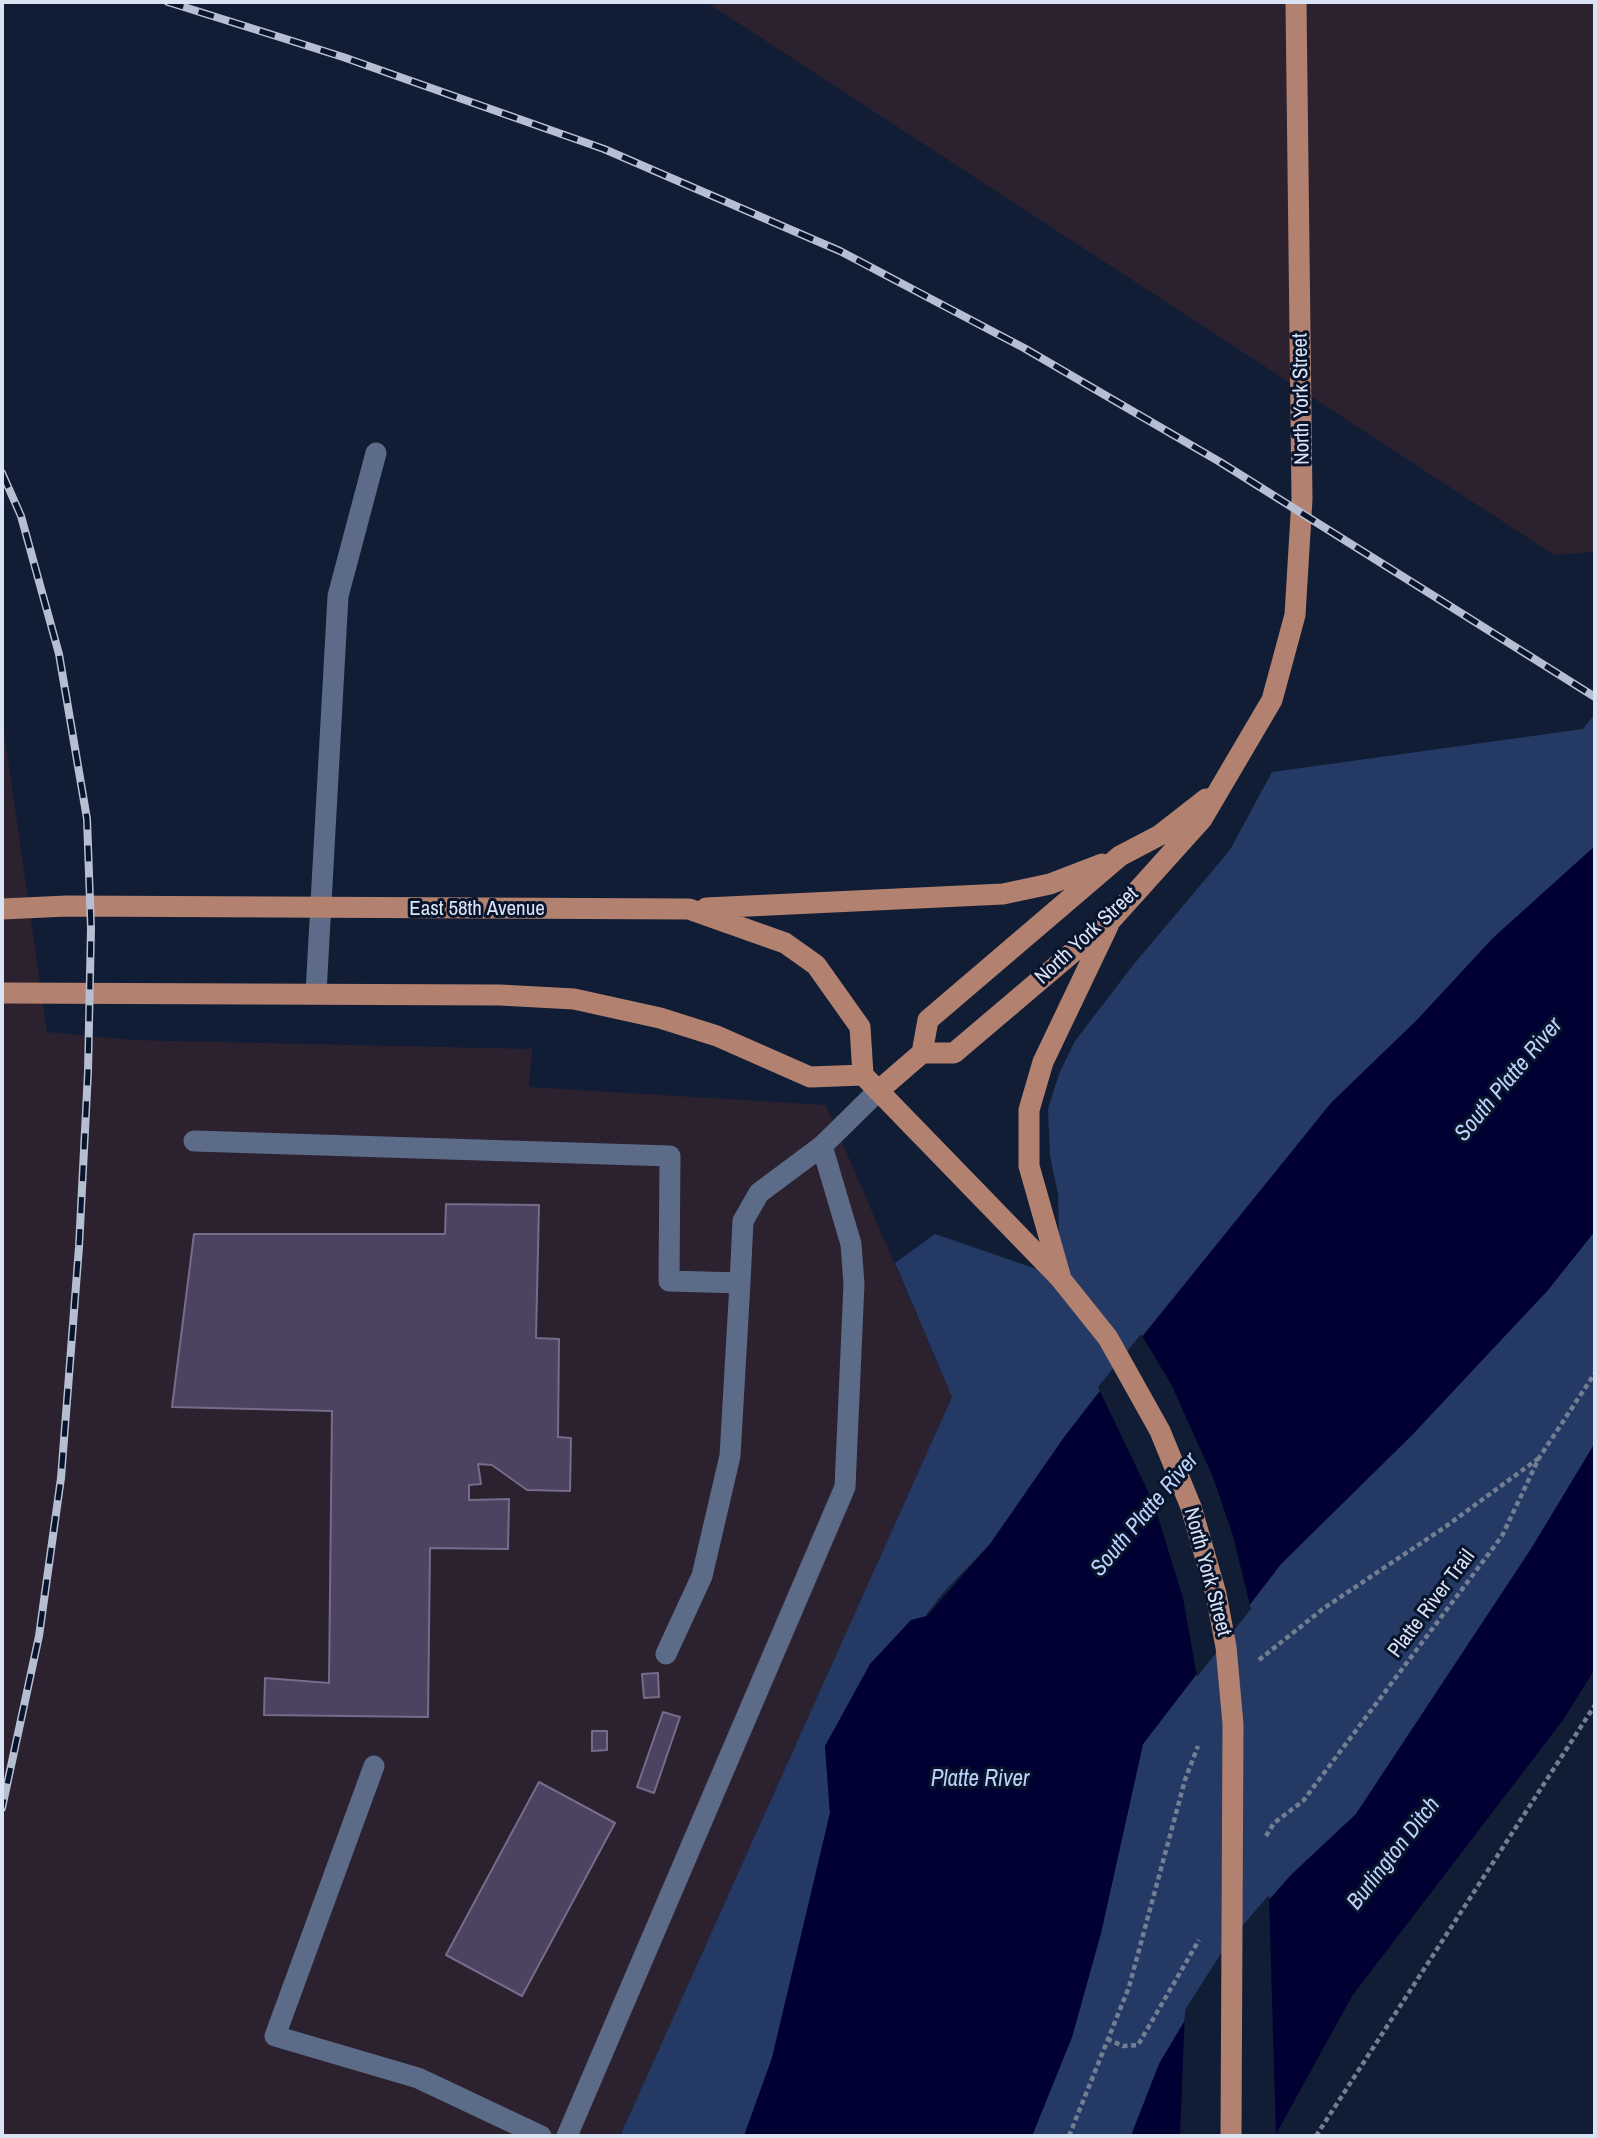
<!DOCTYPE html>
<html>
<head>
<meta charset="utf-8">
<style>
  body { margin:0 }
  #map { position:relative; width:1597px; height:2138px; overflow:hidden; background:#111d35; font-family:"Archivo Narrow",sans-serif }
  canvas { display:block }
  .frame { position:absolute; inset:0; border:4px solid #dae3f4; pointer-events:none }
</style>
</head>
<body>
<div id="map">
<canvas width="1597" height="2138"></canvas>
<div class="frame"></div>
</div>
<script>
const context = document.querySelector('canvas').getContext('2d');
context.lineJoin = 'round';
function paint(path, color) {
  context.fillStyle = color;
  context.fill(path, 'evenodd');
}
function shape(rows) {
  const path = new Path2D();
  for (const r of rows) {
    path.moveTo(r[0], r[1]);
    for (let i = 2; i < r.length; i += 2) path.lineTo(r[i], r[i + 1]);
  }
  return path;
}
function stroke(path, color, width, dash) {
  context.strokeStyle = color;
  context.lineWidth = width;
  context.lineCap = dash ? 'butt' : 'round';
  context.setLineDash(dash || []);
  context.stroke(path);
}
function drawText(font, color, halo, rows, align = 'center') {
  context.font = font + ' "Archivo Narrow",sans-serif';
  context.lineWidth = 6;
  context.setLineDash([]);
  context.textBaseline = 'middle';
  context.strokeStyle = halo;
  context.fillStyle = color;
  for (const [text, x, y, turn = 0] of rows) {
    context.save();
    context.translate(x, y);
    context.rotate((+turn || 0) * Math.PI / 180);
    context.textAlign = isNaN(turn) ? turn : align;
    if (halo) context.strokeText(text, 0, 0);
    context.fillText(text, 0, 0);
    context.restore();
  }
}
const industrial = shape([
  [706,2,1595,2,1595,552,1554,555],
  [2,718,47,1032,132,1040,532,1049,529,1087,826,1105,952,1397,620,2136,2,2136]
]);
const green = shape([
  [1595,714,1595,846,1493,938,1417,1020,1331,1103,1122,1361,1125,1366,1065,1436,990,1544,943,1593,825,1746,830,1813,772,2058,744,2136,620,2136,952,1397,895,1263,935,1234,1060,1277,1058,1194,1050,1156,1048,1109,1059,1074,1075,1041,1134,964,1230,850,1272,772,1583,729],
  [1595,1231,1595,1443,1531,1549,1356,1814,1291,1875,1231,1943,1159,2064,1131,2136,1032,2136,1072,2037,1101,1933,1143,1744,1281,1564,1412,1435,1548,1290]
]);
const water = shape([
  [1595,846,1595,1231,1548,1290,1412,1435,1281,1564,1143,1744,1101,1933,1072,2037,1032,2136,744,2136,772,2058,830,1813,825,1746,870,1664,911,1620,927,1616,990,1544,1065,1436,1123,1361,1331,1103,1417,1020,1493,938],
  [1595,1443,1595,1669,1563,1720,1352,1996,1275,2136,1131,2136,1159,2064,1231,1943,1291,1875,1356,1814,1531,1549]
]);
const pier = shape([
  [1141,1334,1171,1384,1213,1477,1233,1536,1251,1609,1197,1677,1183,1598,1154,1504,1098,1387],
  [1269,1895,1276,2136,1180,2136,1185,2010,1229,1941]
]);
const building = shape([
  [446,1204,539,1205,536,1338,559,1339,558,1437,571,1438,570,1491,527,1490,492,1465,478,1464,481,1484,469,1485,469,1500,509,1499,508,1549,430,1548,428,1717,264,1715,265,1678,329,1683,332,1411,172,1407,194,1234,445,1234,446,1204],
  [658,1673,659,1697,644,1698,642,1674,658,1673],
  [663,1712,680,1717,654,1793,637,1787,663,1712],
  [592,1731,607,1731,607,1750,592,1751,592,1731],
  [539,1782,615,1823,522,1996,446,1955,539,1782]
]);
const path = shape([
  [1259,1660,1324,1608,1445,1527,1539,1458],
  [1266,1836,1274,1823,1303,1801,1502,1536,1539,1458,1595,1373],
  [1107,2039,1123,2046,1138,2045,1199,1940],
  [1069,2136,1129,1987,1185,1780,1198,1746],
  [1316,2136,1595,1705]
]);
const minor = shape([
  [316,993,338,596,376,453],
  [194,1141,670,1156,669,1281,740,1283,730,1456,702,1576,666,1654],
  [740,1283,743,1221,759,1193,822,1146],
  [374,1766,275,2036,418,2078,541,2136],
  [567,2136,845,1487,854,1284,851,1244,822,1146,878,1091]
]);
const major = shape([
  [706,908,1003,894,1050,884,1102,864],
  [2,909,67,906,689,909,785,943,816,965,860,1027,863,1075,1060,1278,1108,1338,1160,1431,1191,1507,1216,1594,1226,1647,1233,1724,1231,2136],
  [2,993,500,995,574,999,660,1018,717,1036,810,1077,863,1075],
  [922,1053,954,1053,1112,919,1202,819,1272,700,1295,615,1302,499,1296,2],
  [878,1091,922,1053,928,1020,1120,856,1160,835,1206,799],
  [1060,1275,1029,1166,1029,1110,1043,1062,1108,926]
]);
const rail = shape([
  [168,2,343,57,604,149,840,251,1024,348,1220,462,1595,697],
  [2,473,21,516,59,654,87,819,91,928,88,1072,79,1247,61,1478,39,1636,2,1808]
]);
const streetNames = [
  ["North York Street",1302,399,-91],
  ["East 58th Avenue",477,909],
  ["North York Street",1087,936,-43],
  ["North York Street",1207,1572,75],
  ["Platte River Trail",1432,1604,-53]
];
const waterNames = [
  ["South Platte River",1509,1080,-50],
  ["South Platte River",1145,1515,-50],
  ["Platte River",980,1780],
  ["Burlington Ditch",1394,1854,-52]
];
paint(industrial, '#2b212f');
paint(green, '#243a65');
paint(water, '#000132');
paint(pier, '#111d35');
paint(building, '#4c4360');
stroke(building, '#756c8b', 2);
stroke(path, '#747e93', 4.5, [5, 3.5]);
stroke(minor, '#5b6b88', 21);
stroke(major, '#b3816f', 21);
stroke(rail, '#b6bfd1', 8);
stroke(rail, '#08142b', 5, [16]);
drawText('21px', '#dae3f4', '#08142b', streetNames);
drawText('italic 23px', '#bcd1f9', '#08142b', waterNames);
</script>
</body>
</html>
